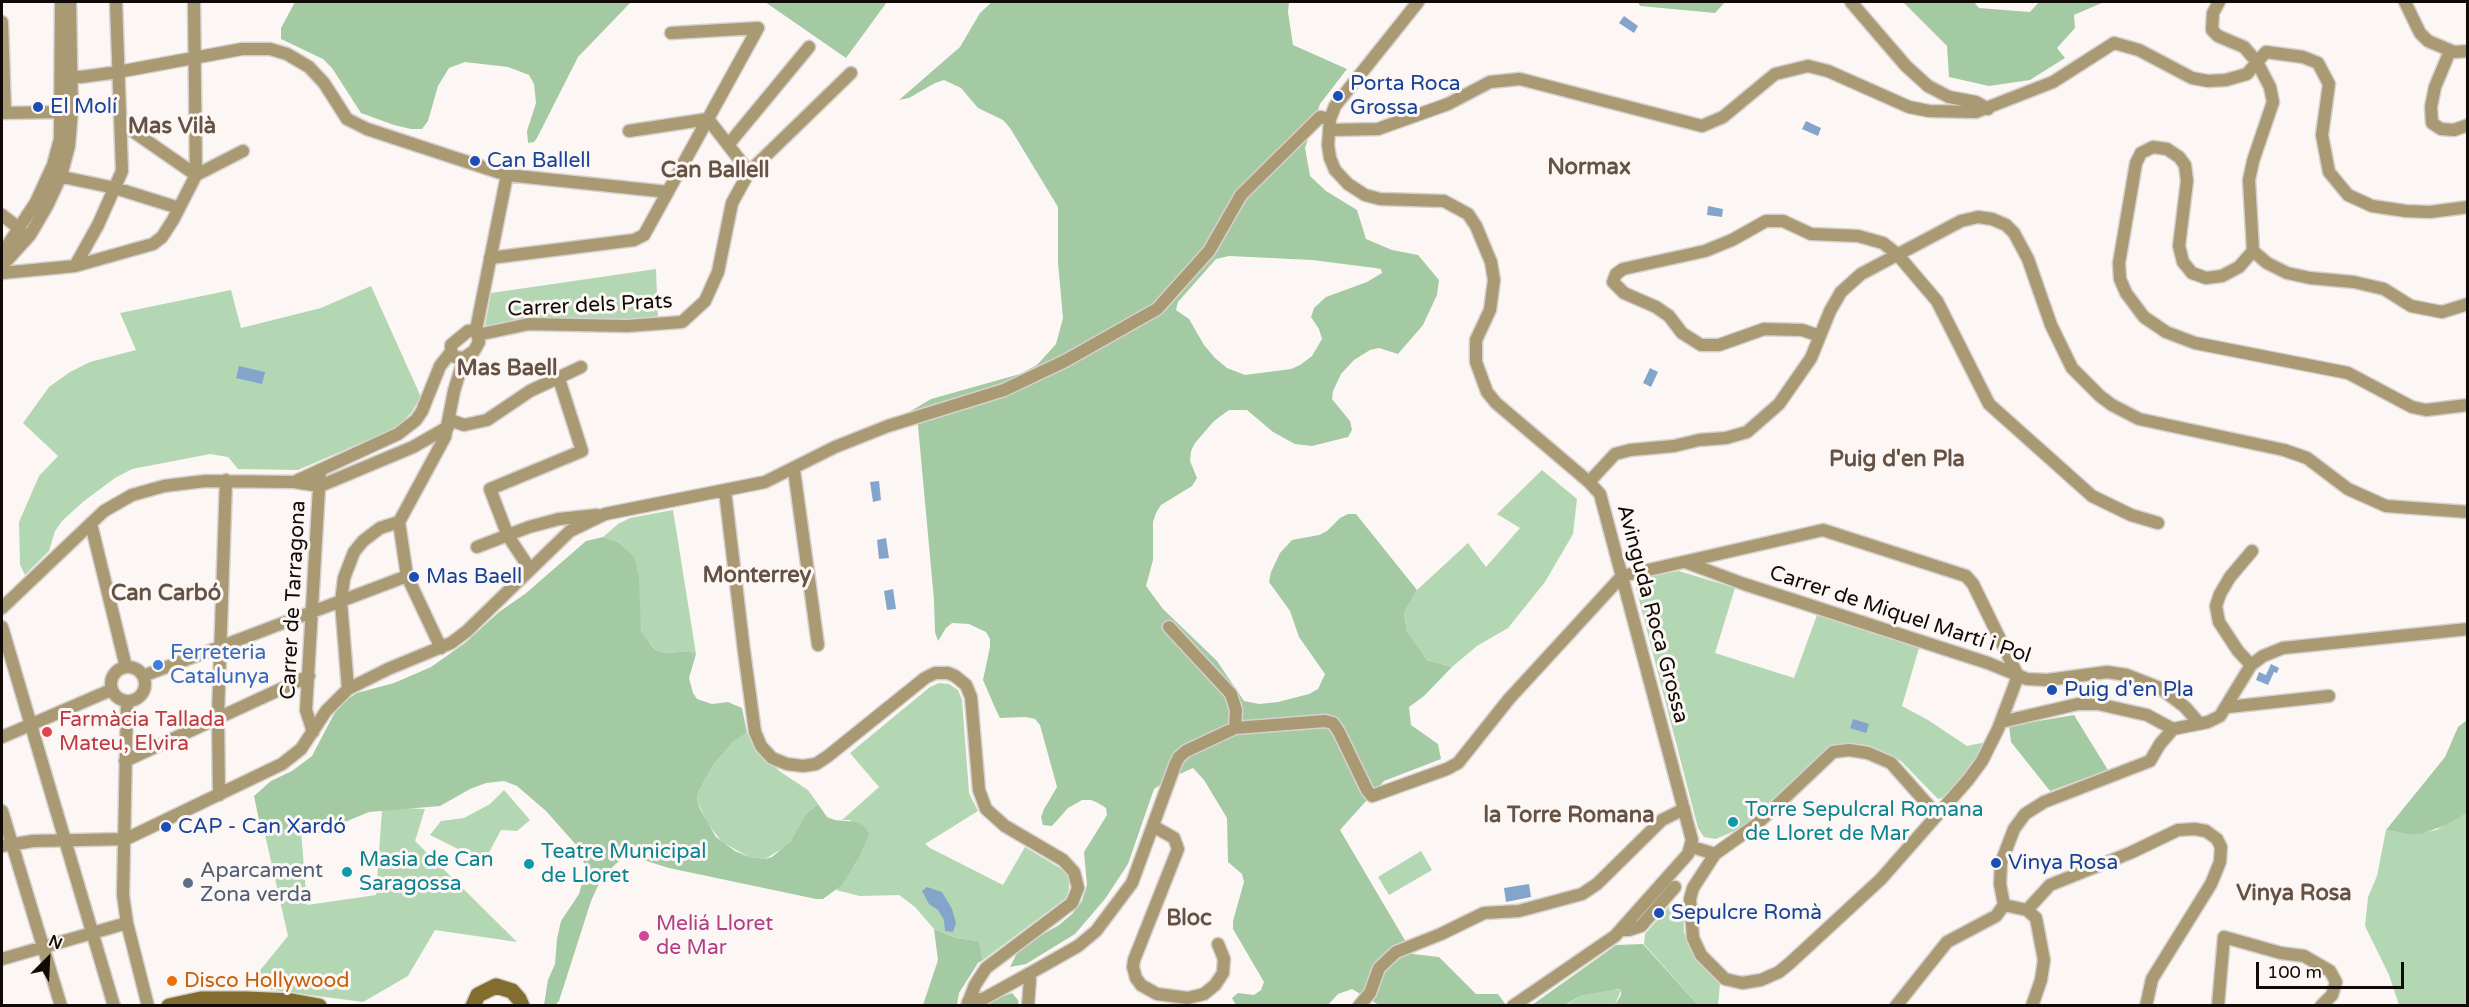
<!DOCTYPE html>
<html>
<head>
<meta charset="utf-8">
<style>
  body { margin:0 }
  #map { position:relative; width:2469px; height:1007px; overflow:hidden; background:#fcf7f4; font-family:"Varela Round",sans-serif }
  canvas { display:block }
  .frame { position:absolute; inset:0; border:3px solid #110a06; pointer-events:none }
  .north { position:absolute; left:18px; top:929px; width:60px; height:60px; -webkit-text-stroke:4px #fcf7f4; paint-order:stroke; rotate:24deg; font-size:16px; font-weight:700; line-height:24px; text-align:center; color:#110a06 }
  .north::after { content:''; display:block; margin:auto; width:21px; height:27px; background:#110a06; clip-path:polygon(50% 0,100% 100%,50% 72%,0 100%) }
  .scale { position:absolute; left:2256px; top:962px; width:148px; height:27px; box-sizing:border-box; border:3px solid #110a06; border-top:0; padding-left:8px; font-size:18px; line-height:21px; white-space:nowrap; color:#110a06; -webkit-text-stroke:4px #fcf7f4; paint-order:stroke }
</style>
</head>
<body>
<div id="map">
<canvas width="2469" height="1007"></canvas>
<div class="frame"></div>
<div class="north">N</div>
<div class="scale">100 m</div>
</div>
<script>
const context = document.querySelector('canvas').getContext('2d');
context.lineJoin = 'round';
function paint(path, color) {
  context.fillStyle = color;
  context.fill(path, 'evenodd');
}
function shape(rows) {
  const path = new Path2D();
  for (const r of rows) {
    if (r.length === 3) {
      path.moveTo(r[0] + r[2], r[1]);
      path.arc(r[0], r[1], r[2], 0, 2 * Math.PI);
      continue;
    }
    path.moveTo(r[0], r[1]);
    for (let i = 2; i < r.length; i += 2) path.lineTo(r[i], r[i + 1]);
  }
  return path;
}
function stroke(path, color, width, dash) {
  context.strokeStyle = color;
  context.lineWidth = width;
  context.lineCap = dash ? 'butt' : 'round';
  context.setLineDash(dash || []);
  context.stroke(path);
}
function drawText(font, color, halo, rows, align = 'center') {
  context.font = font + ' "Varela Round",sans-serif';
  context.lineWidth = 6;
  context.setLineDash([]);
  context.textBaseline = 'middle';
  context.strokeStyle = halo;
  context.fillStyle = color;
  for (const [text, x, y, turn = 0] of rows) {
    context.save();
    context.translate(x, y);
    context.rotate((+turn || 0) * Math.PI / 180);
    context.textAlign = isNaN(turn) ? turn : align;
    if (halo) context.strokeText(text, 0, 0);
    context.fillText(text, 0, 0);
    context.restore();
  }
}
const green = shape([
  [656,269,658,319,525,320,485,326,491,293],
  [371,286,421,397,411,413,396,428,298,470,238,469,228,457,210,454,132,469,115,478,84,501,63,520,55,531,49,551,25,575,20,565,19,522,39,476,58,456,23,423,49,387,70,372,90,362,136,350,120,313,231,290,241,328,321,308],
  [1542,470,1577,499,1573,534,1545,582,1508,628,1477,646,1452,667,1427,660,1407,631,1404,613,1417,590,1468,543,1486,567,1520,528,1497,514],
  [673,510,696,654,689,651,666,653,657,651,646,639,641,631,631,553,618,542,603,537,618,524,630,518],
  [1679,571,1735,588,1715,653,1794,678,1817,615,1919,648,1902,706,1928,720,1967,746,1986,742,1973,767,1948,796,1938,799,1901,761,1871,746,1850,743,1827,748,1793,782,1741,828,1716,839,1704,837,1698,828,1636,588,1642,578],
  [939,683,949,684,958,690,962,700,969,793,978,811,925,844,930,848,1003,885,1025,847,1065,871,1069,879,1069,889,1066,898,983,960,979,941,956,938,934,929,915,907,899,895,860,896,836,890,855,865,863,849,850,820,842,820,879,787,850,753,930,687],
  [747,733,763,757,782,773,808,790,818,804,807,813,796,835,785,847,765,859,749,857,722,842,708,824,697,801,698,793,713,765,734,741],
  [504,790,530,820,517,831,501,830,484,862,430,835,441,821,464,818,490,804],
  [402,808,425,809,415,841,517,942,435,930,408,976,363,1002,265,989,257,974,288,936,263,826,301,831,307,905,376,895,382,810],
  [2467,813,2467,1005,2399,1005,2389,975,2365,926,2368,897,2377,876,2386,830,2411,835,2436,830],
  [1421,851,1432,870,1389,895,1378,877],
  [1673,902,1679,902,1683,909,1684,932,1692,951,1720,984,1718,1005,1698,1005,1644,944,1645,934],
  [1613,989,1621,990,1615,1005,1565,1006,1580,996]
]);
const forest = shape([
  [295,2,631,2,578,57,537,138,534,142,528,143,527,131,536,103,534,84,529,75,508,67,465,62,449,68,438,86,428,121,422,129,411,129,394,125,361,113,332,68,323,59,281,39,281,28],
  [765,2,887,2,846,58],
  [992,2,1289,2,1288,12,1293,45,1347,69,1320,104,1305,148,1310,176,1326,191,1357,210,1366,239,1392,250,1418,255,1439,280,1437,295,1423,325,1398,354,1379,348,1370,350,1354,360,1341,374,1333,391,1332,399,1350,421,1352,430,1348,437,1312,446,1295,444,1273,432,1247,410,1229,410,1214,421,1195,443,1191,451,1190,461,1197,478,1192,486,1161,505,1156,513,1153,522,1153,560,1146,586,1163,609,1217,661,1244,701,1259,704,1278,702,1309,694,1318,689,1325,674,1299,637,1290,611,1269,582,1271,572,1280,553,1292,540,1319,535,1327,531,1340,518,1348,514,1356,514,1417,590,1404,613,1407,631,1427,660,1452,667,1424,696,1409,707,1411,725,1438,744,1441,759,1384,781,1340,830,1413,954,1439,957,1476,994,1498,994,1506,1005,1379,1005,1352,989,1338,994,1328,1005,1236,1005,1232,998,1238,993,1254,995,1261,990,1264,982,1233,929,1233,921,1244,882,1242,874,1228,862,1227,818,1204,780,1193,768,1171,778,1154,789,1128,864,1105,899,1075,934,1026,964,1010,967,1018,951,1031,941,1059,925,1072,914,1082,901,1087,885,1084,852,1107,815,1106,808,1098,803,1091,800,1082,800,1068,808,1052,826,1043,825,1041,817,1044,809,1057,787,1040,725,1035,719,1026,717,1000,718,996,710,983,680,990,647,990,639,986,632,969,624,952,623,946,628,938,641,935,632,934,600,918,426,916,418,909,412,931,399,1020,374,1037,365,1056,344,1063,318,1058,263,1058,207,1010,128,1003,120,978,108,961,88,944,80,935,83,909,98,899,100,960,47,980,13],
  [1229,256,1312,260,1375,268,1381,269,1382,273,1367,282,1326,297,1314,308,1311,317,1319,329,1322,339,1312,356,1300,365,1291,369,1245,375,1227,368,1215,358,1204,345,1189,319,1176,310,1178,302,1216,259],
  [1638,2,1725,2,1715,13,1640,6],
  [1903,2,1974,2,1979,8,2030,12,2039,2,2104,2,2074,15,2075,28,2057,48,2065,58,2030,80,1989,86,1949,77,1947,46],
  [603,537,618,542,631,553,635,560,639,578,641,631,651,645,657,651,666,653,689,651,696,654,689,678,693,693,697,699,712,704,728,702,742,708,747,733,734,741,713,765,698,793,697,801,700,809,716,837,735,851,749,857,765,859,772,857,791,841,807,813,818,804,827,817,835,820,857,822,864,826,869,834,859,858,842,885,823,899,816,899,669,868,637,858,627,857,620,860,602,877,591,901,559,1001,555,1005,544,1005,548,980,555,964,557,939,561,921,579,894,586,869,578,847,546,811,517,786,504,781,486,783,470,789,440,806,369,812,316,834,263,826,259,820,254,796,271,781,292,771,312,756,334,714,343,702,357,693,394,683,431,667,465,643,499,612,525,594,586,541],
  [2074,715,2108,770,2050,791,2011,742,2009,726],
  [2467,720,2467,813,2446,825,2424,833,2411,835,2386,830,2445,757,2458,727],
  [934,929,956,938,979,941,983,960,978,963,959,993,957,1005,923,1005,938,960],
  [1643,944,1698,1005,1615,1005,1621,995,1621,990,1617,989,1580,996,1565,1005,1532,1005,1616,945],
  [1012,993,1018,1000,1019,1005,975,1006]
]);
const water = shape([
  [1624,16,1638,26,1634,33,1619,23],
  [1806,121,1821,128,1818,136,1802,129],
  [1708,206,1723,209,1722,217,1707,215],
  [239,366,265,372,262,384,236,378],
  [1650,368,1658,372,1651,387,1643,383],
  [879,481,881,500,873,502,870,482],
  [886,538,889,558,879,559,877,540],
  [893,589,896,609,887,610,884,591],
  [2271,664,2279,668,2277,673,2274,672,2268,685,2256,680,2259,672,2266,675],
  [1853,719,1869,724,1866,733,1850,728],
  [1529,884,1531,897,1506,902,1504,888],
  [927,887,942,892,952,909,956,923,953,932,945,931,944,920,938,910,929,904,922,891]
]);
const minor = shape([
  [194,2,196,175],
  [1418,2,1335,106,1330,119,1328,145,1330,158,1335,170,1348,184,1365,195,1380,199,1444,201,1468,214,1476,226,1491,262,1494,280,1490,310,1476,340,1476,362,1487,392,1496,403,1589,482,1600,494,1692,840,1688,854,1615,936,1513,1006],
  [1851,2,1906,66,1928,86,1949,97,1976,102,1988,109],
  [2405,2,2420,33,2428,41,2454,52,2468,51],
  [2,22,5,113],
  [671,33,758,28],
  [2450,51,2435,87,2431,107,2432,123,2441,129,2454,130,2468,125],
  [62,65,72,76,81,77,118,72,242,49,270,49,287,54,309,67,324,83,347,119,367,129,507,175,668,192],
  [2,113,61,112,65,116],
  [121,123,196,175],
  [1329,130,1378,129,1448,104,1490,82,1520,79,1702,126,1723,117,1775,74,1808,66,1828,71,1909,107,1929,111,1976,112,2053,82,2114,43,2139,50,2192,78,2208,81,2226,80,2247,74,2257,62,2244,47,2218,36,2212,30,2213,13,2219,2],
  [629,131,708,119,749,172],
  [728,145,809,47],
  [53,175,115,188,179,208],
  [2468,207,2430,212,2406,211,2372,206,2348,195,2329,172,2322,135,2329,84,2318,63,2303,57,2266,52,2257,62,2270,87,2273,102,2253,161,2249,180,2253,251,2267,263,2287,273,2310,278,2354,282,2384,289,2411,306,2442,312,2468,304],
  [2,215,20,229,22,234],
  [2253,251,2239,267,2222,276,2206,278,2192,273,2183,262,2179,246,2187,181,2185,165,2179,157,2167,149,2153,147,2141,153,2136,163,2119,263,2120,279,2126,293,2144,317,2166,332,2195,343,2348,373,2412,407,2426,410,2468,405],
  [2,254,36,202,53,165,60,139,61,2],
  [490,258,634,240,644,235,758,28],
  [2,266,30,235,47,206,61,176,69,146,72,110,70,2],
  [75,266,98,225,122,171,116,2],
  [2,273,75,266,153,244,162,237,173,220,196,175,243,151],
  [476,330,507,175],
  [476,330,479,342,474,351,464,358,455,357,451,352,451,345,468,331,476,330],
  [477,335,529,324,627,326,682,322,705,301,718,272,732,203,749,172,851,73],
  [1820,336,1802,330,1764,329,1719,345,1701,345,1682,333,1669,316,1656,307,1624,293,1613,282,1616,274,1623,269,1705,251,1732,240,1766,221,1783,221,1811,234,1858,236,1883,243,1897,254,1937,301,1989,404,2092,496,2131,515,2158,523],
  [450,420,464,425,487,420,530,391,581,367],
  [794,470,818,645],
  [294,482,320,486,413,447,448,427],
  [1589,482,1615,454,1630,450,1674,446,1699,440,1726,438,1747,432,1779,404,1811,358,1830,311,1841,292,1861,274,1961,221,1978,217,1992,219,2006,225,2014,233,2028,259,2051,325,2072,368,2100,396,2112,405,2139,419,2284,450,2307,458,2348,489,2386,506,2468,512],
  [725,491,744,651,755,732,761,746,772,758,787,764,803,766,816,764,828,756,925,678,935,673,948,673,955,676,966,685,971,697,979,790,986,809,1005,826,1063,860,1074,872,1078,888,1072,903,986,968,975,985,967,1006],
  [91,524,126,667],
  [477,547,529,527,559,519,597,515],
  [1685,562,1744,584,1988,663,2027,679,2047,680,2107,672,2127,675,2160,688,2185,707,2199,723],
  [530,569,508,536,490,489,582,451,559,379],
  [1622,576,1823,530,1966,576,1973,584,2018,676,1998,729,1982,761,1968,780,1881,879,1790,963,1779,972,1761,980,1742,983,1725,979,1701,955,1693,938,1690,899,1693,888,1715,854],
  [2,608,104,511,132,495,164,486,205,481,294,482,398,434,416,420,422,411,440,366,451,352],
  [2,627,114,1006],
  [1169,627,1231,694,1236,710,1235,728],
  [441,648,407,576,399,522,445,437,454,391,464,358],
  [2251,665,2238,651,2219,622,2216,606,2220,594,2230,577,2252,551],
  [128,684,17],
  [143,676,407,576],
  [348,689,341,602,344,578,354,552,363,541,380,528,399,522],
  [127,701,123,895,127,923,148,1006],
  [2228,707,2329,696],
  [2001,722,2078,704,2098,704,2147,715,2173,729],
  [313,732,306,710,320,471],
  [2,737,111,690],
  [125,761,309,676],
  [219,795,218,716,226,480],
  [2,811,61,1006],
  [1153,826,1174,838,1178,849,1134,960,1133,967,1136,978,1141,985,1157,994,1188,998,1204,994,1215,985,1223,973,1224,959,1218,944],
  [2,846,33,841,126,839,282,764,301,749,326,711,348,689,388,669,451,643,467,631,570,531,605,514,765,482,835,447,888,426,1004,390,1065,361,1157,309,1209,251,1241,195,1320,117,1330,119],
  [1692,847,1715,854,1757,824,1833,752,1849,750,1868,753,1891,763,1937,815],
  [2004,905,2000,884,2001,863,2014,829,2025,814,2044,802,2150,761,2160,744,2173,729,2208,722,2220,716,2251,665,2263,656,2283,648,2468,629],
  [2004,905,2027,910,2036,918,2044,960,2041,980,2032,1006],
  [2027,910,2050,885,2130,853,2178,830,2195,829,2206,831,2217,839,2221,847,2220,862,2211,884,2152,979,2146,1006],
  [1622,930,1629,930,1641,926,1675,887],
  [2,959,127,923],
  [968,1002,985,998,1041,967,1078,946,1096,931,1132,883,1175,765,1179,757,1186,751,1235,728,1325,721,1333,723,1339,732,1367,790,1372,796,1447,769,1458,763,1509,699,1622,576],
  [1028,1006,1030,979,1028,974],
  [1359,1006,1370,993,1379,968,1396,952,1441,934,1484,913,1519,911,1582,894,1597,884,1662,820,1684,809],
  [1896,1006,1947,942,1996,916,2004,905],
  [2218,1006,2224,937,2281,953,2304,956,2330,971,2336,982,2332,995,2321,1006]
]);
const secondary = shape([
  [169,1006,201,999,246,999,292,1001,319,1006],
  [473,1006,478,995,496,986,512,991,519,999,522,1006]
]);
const markers = [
  [1338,96,6,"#1a4fb4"],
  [38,107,6,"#1a4fb4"],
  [475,161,6,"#1a4fb4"],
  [414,577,6,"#1a4fb4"],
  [158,665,6,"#3f7fe0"],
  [2052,690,6,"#1a4fb4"],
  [47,732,6,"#e0444e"],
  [1733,822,6,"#0f9aa8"],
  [166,827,6,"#1a4fb4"],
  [1996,863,6,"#1a4fb4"],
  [529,864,6,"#0f9aa8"],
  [347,872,6,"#0f9aa8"],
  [188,883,6,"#5c6f8a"],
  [1659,913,6,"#1a4fb4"],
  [644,936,6,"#d1479c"],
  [172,981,6,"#e8710a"]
];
const transitNames = [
  ["Porta Roca",1350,84],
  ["Grossa",1350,108],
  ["El Molí",50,107],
  ["Can Ballell",487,161],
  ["Mas Baell",426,577],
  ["Puig d'en Pla",2064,690],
  ["CAP - Can Xardó",178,827],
  ["Vinya Rosa",2008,863],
  ["Sepulcre Romà",1671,913]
];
const streetNames = [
  ["Carrer dels Prats",590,306,-3],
  ["Carrer de Tarragona",294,600,-87],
  ["Avinguda Roca Grossa",1652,614,75],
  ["Carrer de Miquel Martí i Pol",1900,615,18]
];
const shopNames = [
  ["Ferreteria",170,653],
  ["Catalunya",170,677]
];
const healthNames = [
  ["Farmàcia Tallada",59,720],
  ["Mateu, Elvira",59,744]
];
const cultureNames = [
  ["Torre Sepulcral Romana",1745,810],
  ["de Lloret de Mar",1745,834],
  ["Teatre Municipal",541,852],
  ["de Lloret",541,876],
  ["Masia de Can",359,860],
  ["Saragossa",359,884]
];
const serviceNames = [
  ["Aparcament",200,871],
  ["Zona verda",200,895]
];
const hotelNames = [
  ["Meliá Lloret",656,924],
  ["de Mar",656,948]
];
const foodNames = [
  ["Disco Hollywood",184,981]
];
const neighbourhoodNames = [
  ["Mas Vilà",172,127],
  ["Normax",1589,168],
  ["Can Ballell",715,171],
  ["Mas Baell",507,369],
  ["Puig d'en Pla",1897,460],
  ["Monterrey",757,576],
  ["Can Carbó",166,594],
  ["la Torre Romana",1569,816],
  ["Vinya Rosa",2294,894],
  ["Bloc",1189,919]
];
paint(green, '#b3d7b3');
paint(forest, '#a4caa4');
paint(water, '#84a5cb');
stroke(minor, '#d6d1ce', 15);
stroke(secondary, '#d6d1ce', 18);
stroke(minor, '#a99a73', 12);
stroke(secondary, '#836d2e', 15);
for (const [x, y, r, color] of markers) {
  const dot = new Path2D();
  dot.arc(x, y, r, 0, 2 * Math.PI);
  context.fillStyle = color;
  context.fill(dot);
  stroke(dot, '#fcf7f4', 2);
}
drawText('21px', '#164399', '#fcf7f4', transitNames, 'left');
drawText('21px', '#110a06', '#fcf7f4', streetNames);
drawText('21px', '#366cbe', '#fcf7f4', shopNames, 'left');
drawText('21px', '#be3a42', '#fcf7f4', healthNames, 'left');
drawText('21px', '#0d838f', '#fcf7f4', cultureNames, 'left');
drawText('21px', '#4e5e75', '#fcf7f4', serviceNames, 'left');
drawText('21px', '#b23c85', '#fcf7f4', hotelNames, 'left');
drawText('21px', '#c56008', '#fcf7f4', foodNames, 'left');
drawText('bold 22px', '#655245', '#fcf7f4', neighbourhoodNames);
</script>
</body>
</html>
